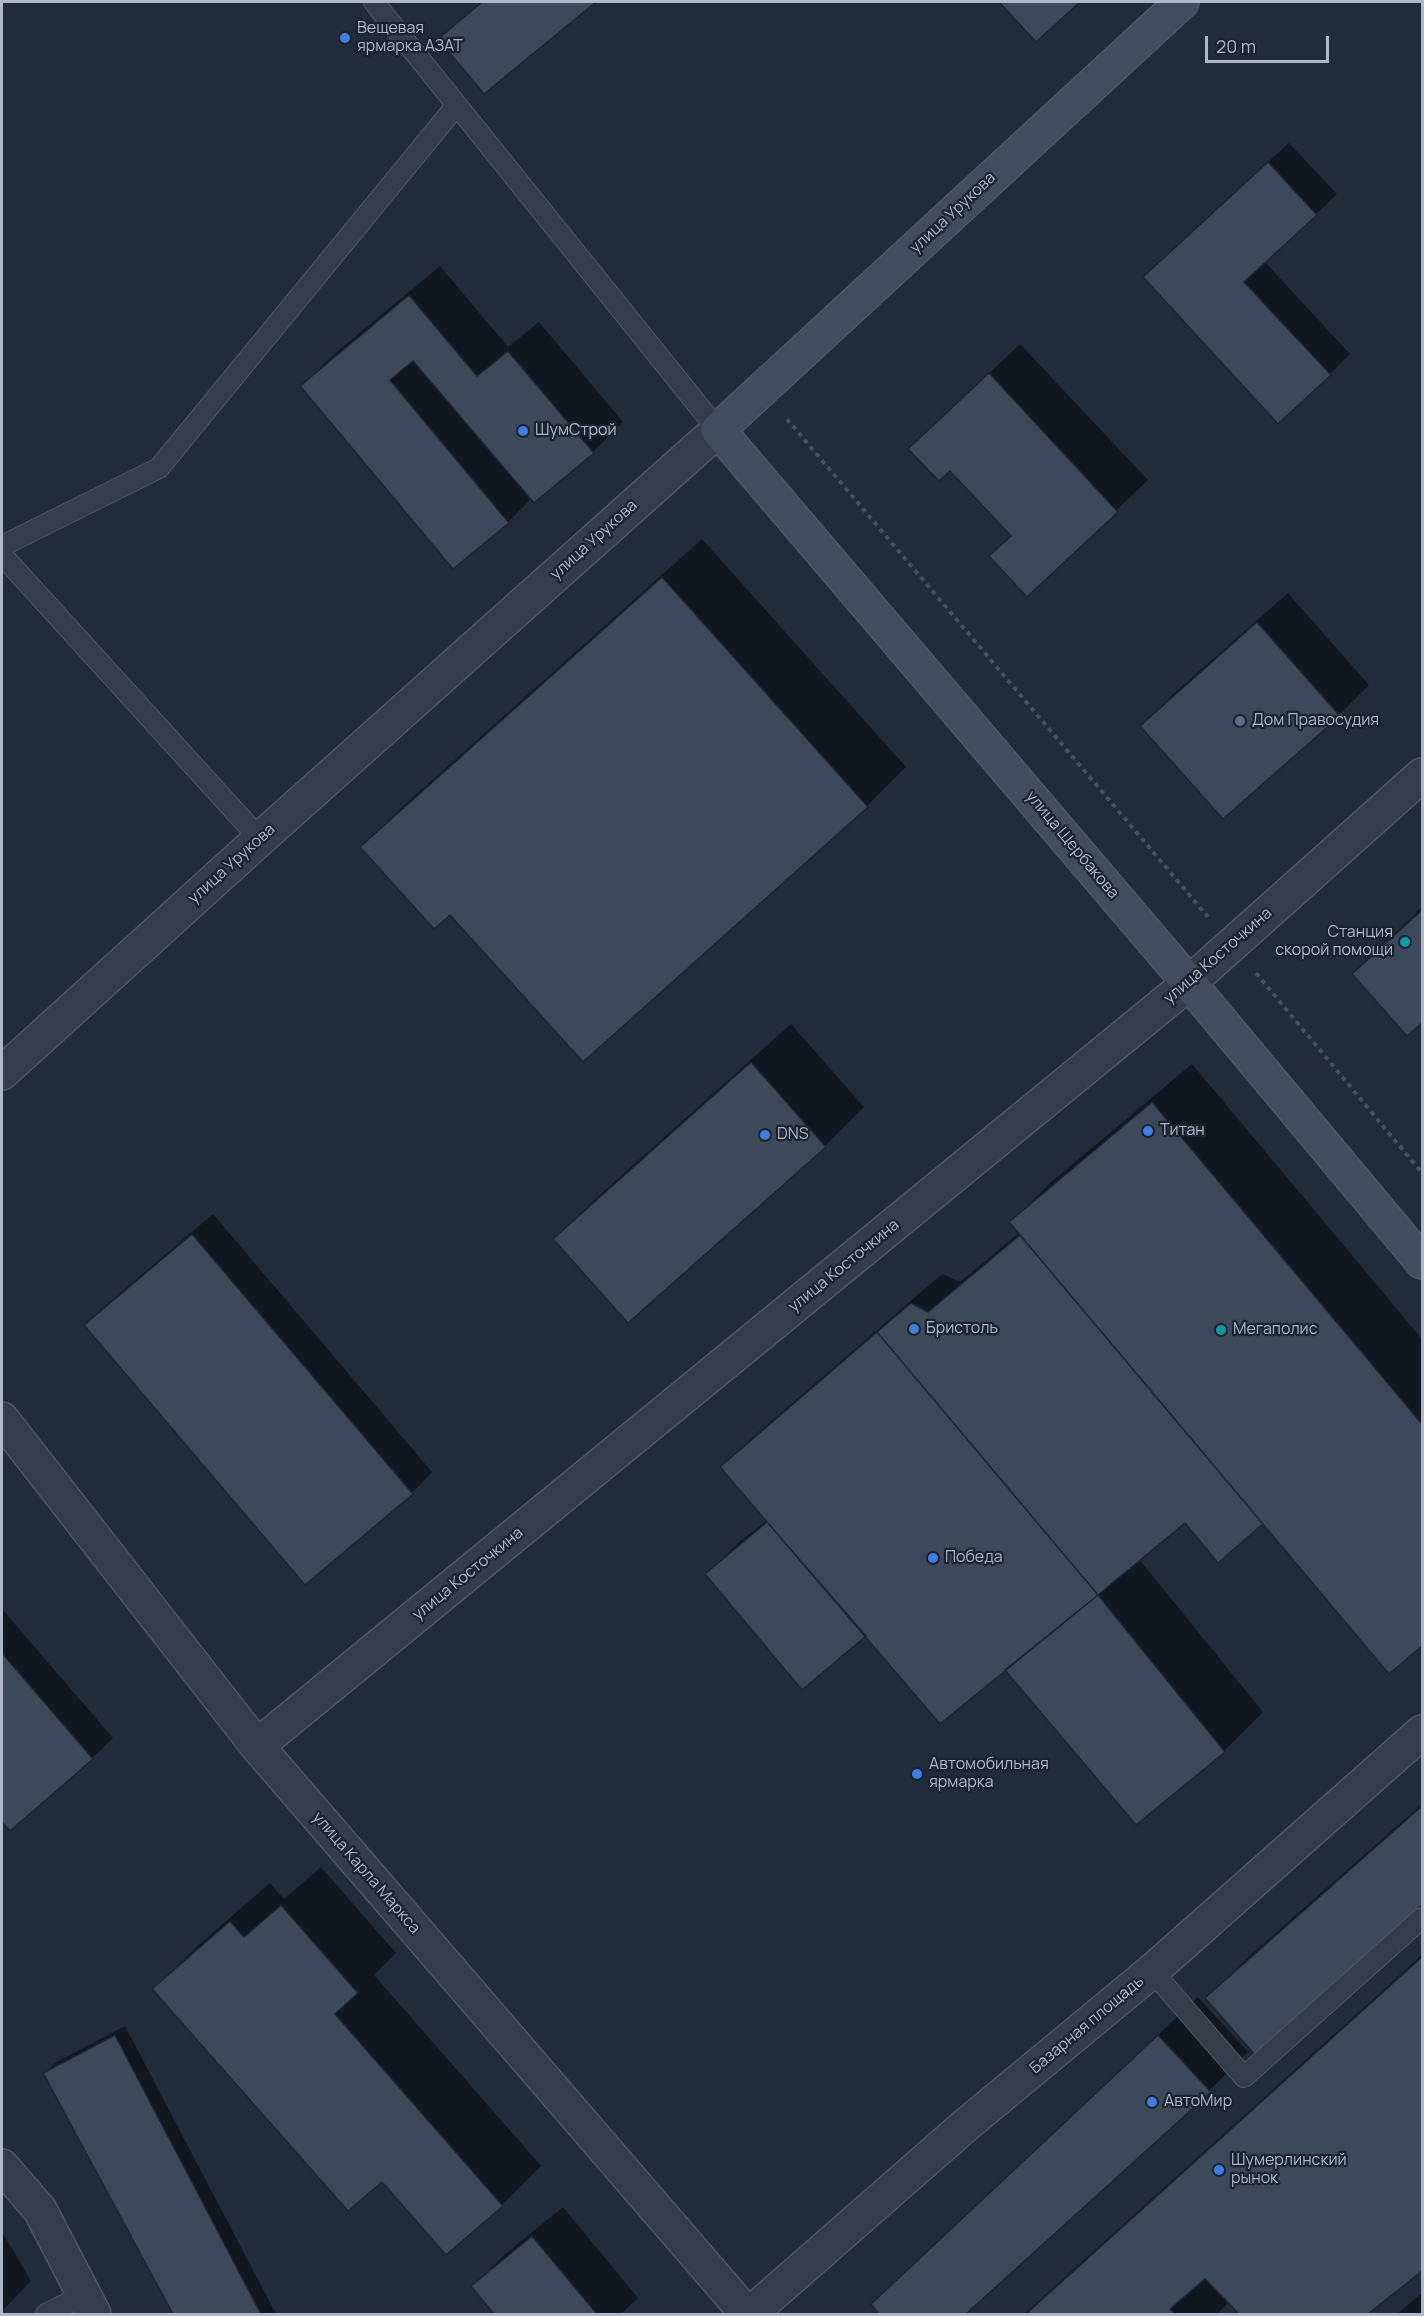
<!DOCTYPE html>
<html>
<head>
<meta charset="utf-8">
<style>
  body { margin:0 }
  #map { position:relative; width:1424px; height:2316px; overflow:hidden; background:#202b3c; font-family:Manrope,sans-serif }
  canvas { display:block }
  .frame { position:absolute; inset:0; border:3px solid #afb8c8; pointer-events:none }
  .scale { position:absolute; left:1205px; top:36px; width:124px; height:27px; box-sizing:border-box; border:3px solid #afb8c8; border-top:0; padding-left:8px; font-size:18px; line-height:21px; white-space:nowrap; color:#afb8c8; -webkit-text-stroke:4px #192230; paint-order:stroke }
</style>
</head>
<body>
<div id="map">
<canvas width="1424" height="2316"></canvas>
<div class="frame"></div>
<div class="scale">20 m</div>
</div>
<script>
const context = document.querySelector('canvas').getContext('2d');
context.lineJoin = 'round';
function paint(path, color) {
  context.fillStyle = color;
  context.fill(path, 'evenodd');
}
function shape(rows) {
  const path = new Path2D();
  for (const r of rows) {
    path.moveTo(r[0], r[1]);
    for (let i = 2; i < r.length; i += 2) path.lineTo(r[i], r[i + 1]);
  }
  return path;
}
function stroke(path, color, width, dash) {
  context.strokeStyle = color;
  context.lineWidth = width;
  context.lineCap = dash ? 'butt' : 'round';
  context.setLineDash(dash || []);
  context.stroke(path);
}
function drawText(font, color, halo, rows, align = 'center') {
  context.font = font + ' Manrope,sans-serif';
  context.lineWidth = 4.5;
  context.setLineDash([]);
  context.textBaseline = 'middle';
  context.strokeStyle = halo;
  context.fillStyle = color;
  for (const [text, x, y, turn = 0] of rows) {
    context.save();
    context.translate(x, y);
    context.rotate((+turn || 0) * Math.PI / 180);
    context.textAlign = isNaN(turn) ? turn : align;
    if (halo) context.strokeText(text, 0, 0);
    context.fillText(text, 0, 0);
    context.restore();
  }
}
const shadow = shape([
  [482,2,593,2,485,92,440,39],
  [1001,2,1078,2,1036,40],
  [1289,143,1337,194,1265,262,1350,354,1330,374,1165,257],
  [440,266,508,347,539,322,623,422,593,452,532,498,508,522,453,567,302,386,332,356],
  [1020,344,1148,480,1027,595,991,556,1012,535,950,469,941,419],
  [702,539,906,767,867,806,450,913,362,847,401,808],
  [1288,593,1369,685,1339,715,1142,726,1172,695],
  [1422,907,1422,1021,1407,1034,1354,974],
  [791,1024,864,1107,825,1146,628,1321,555,1239,594,1200],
  [1192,1064,1422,1339,1422,1644,1389,1672,1263,1522,1185,1521,1139,1559,1263,1712,1224,1751,1136,1822,1007,1670,866,1634,707,1574,737,1544,767,1520,722,1467,753,1437,942,1274,960,1282,1020,1232,1011,1222,1050,1183],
  [213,1214,432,1472,412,1493,86,1325,106,1305],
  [2,1609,113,1738,92,1758,10,1829,2,1820],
  [1422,1804,1422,1903,1255,2053,1207,1998,1246,1959],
  [321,1867,396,1953,374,1975,541,2166,502,2205,447,2253,382,2180,154,1989,193,1950,270,1883,284,1899],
  [1422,1955,1422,2269,1366,2314,1241,2314,1229,2302,1217,2314,1024,2314],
  [1198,1997,1248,2052,1210,2090,964,2314,881,2314,873,2305],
  [125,2026,276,2314,174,2314,45,2073,55,2063],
  [563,2207,638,2298,621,2314,496,2314,473,2286,503,2256],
  [2,2232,31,2281,2,2311],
  [1422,2293,1422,2314,1397,2314]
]);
const building = shape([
  [482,2,596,2,484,94,438,39,482,2],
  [999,2,1080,2,1036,42,999,2],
  [1268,162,1317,215,1244,282,1331,375,1278,424,1143,277,1268,162],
  [409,295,477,376,508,351,594,453,534,503,413,361,390,380,509,523,453,569,300,386,409,295],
  [989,373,1118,512,1027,597,989,556,1011,536,950,471,939,481,908,449,989,373],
  [662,577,868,807,583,1062,450,915,434,929,360,847,662,577],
  [1257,622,1340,716,1223,819,1140,726,1257,622],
  [1422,910,1422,1023,1407,1036,1352,974,1422,910],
  [751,1062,826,1147,628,1323,553,1239,751,1062],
  [1152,1102,1422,1424,1422,1646,1389,1674,1009,1222,1152,1102],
  [192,1234,413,1494,305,1585,84,1325,192,1234],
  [1020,1235,1263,1524,1218,1563,1185,1523,1098,1595,877,1332,911,1303,928,1312,1020,1235],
  [877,1332,1098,1595,940,1724,720,1467,877,1332],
  [767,1522,866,1636,802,1690,705,1574,767,1522],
  [1098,1595,1225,1752,1136,1825,1005,1670,1098,1595],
  [2,1653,93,1759,10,1831,2,1822,2,1653],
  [1422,1806,1422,1905,1255,2055,1205,1998,1422,1806],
  [281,1905,358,1993,335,2014,503,2206,446,2255,382,2182,348,2211,152,1989,230,1921,244,1937,281,1905],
  [1422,1957,1422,2271,1368,2314,1239,2314,1205,2279,1170,2309,1175,2314,1026,2314,1422,1957],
  [115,2035,261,2314,173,2314,43,2073,115,2035],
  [1158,2035,1211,2092,966,2314,879,2314,871,2304,1158,2035],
  [532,2236,597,2314,494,2314,471,2286,532,2236]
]);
const path = shape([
  [787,419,1208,917],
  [1256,973,1422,1173]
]);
const lane = shape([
  [374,2,718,430],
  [2,546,159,468,456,106],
  [2,555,260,839],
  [1152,1971,1244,2077,1422,1918],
  [46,2314,84,2295]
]);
const street = shape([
  [2,1073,260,839,718,430],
  [2,1419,257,1746,747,2314],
  [257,1746,1189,983,1422,775],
  [2,2166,40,2210,94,2314],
  [750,2314,967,2124,1152,1971,1422,1732]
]);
const secondary = shape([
  [1182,2,718,430,1189,983,1422,1262]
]);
const markers = [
  [345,38,6,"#3f7fe0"],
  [523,431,6,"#3f7fe0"],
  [1240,721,6,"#5c6f8a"],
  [1405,942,6,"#0f9aa8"],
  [1148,1131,6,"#3f7fe0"],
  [765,1135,6,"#3f7fe0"],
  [914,1329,6,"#3f7fe0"],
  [1221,1330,6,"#0f9aa8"],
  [933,1558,6,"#3f7fe0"],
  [917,1774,6,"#3f7fe0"],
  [1152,2102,6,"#3f7fe0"],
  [1219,2170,6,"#3f7fe0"]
];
const poiNames = [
  ["Вещевая",357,29],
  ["ярмарка АЗАТ",357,47],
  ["ШумСтрой",535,431],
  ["Дом Правосудия",1252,721],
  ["Станция",1393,933,"right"],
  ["скорой помощи",1393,951,"right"],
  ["Титан",1160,1131],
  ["DNS",777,1135],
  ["Бристоль",926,1329],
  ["Мегаполис",1233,1330],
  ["Победа",945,1558],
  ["Автомобильная",929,1765],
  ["ярмарка",929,1783],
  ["АвтоМир",1164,2102],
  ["Шумерлинский",1231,2161],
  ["рынок",1231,2179]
];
const streetNames = [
  ["улица Урукова",953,213,-43],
  ["улица Урукова",594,540,-42],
  ["улица Щербакова",1072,845,50],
  ["улица Урукова",232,864,-42],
  ["улица Косточкина",1218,956,-41],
  ["улица Косточкина",844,1266,-39],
  ["улица Косточкина",468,1574,-39],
  ["улица Карла Маркса",366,1873,49],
  ["Базарная площадь",1087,2025,-40]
];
paint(shadow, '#0007');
paint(building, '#3b495b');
stroke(building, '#1b2432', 1.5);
stroke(lane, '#4f5867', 22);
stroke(street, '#4f5867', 36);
stroke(secondary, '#4f5867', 36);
stroke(path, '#40565a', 4, [4.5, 4.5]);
stroke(lane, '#343d4c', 20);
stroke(street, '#343d4c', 33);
stroke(secondary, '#414c5f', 33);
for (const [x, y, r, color] of markers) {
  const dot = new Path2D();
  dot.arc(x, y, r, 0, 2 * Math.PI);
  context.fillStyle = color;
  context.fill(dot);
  stroke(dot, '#192230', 2);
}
drawText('16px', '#afb8c8', '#192230', poiNames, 'left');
drawText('16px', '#afb8c8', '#192230', streetNames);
</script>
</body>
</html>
